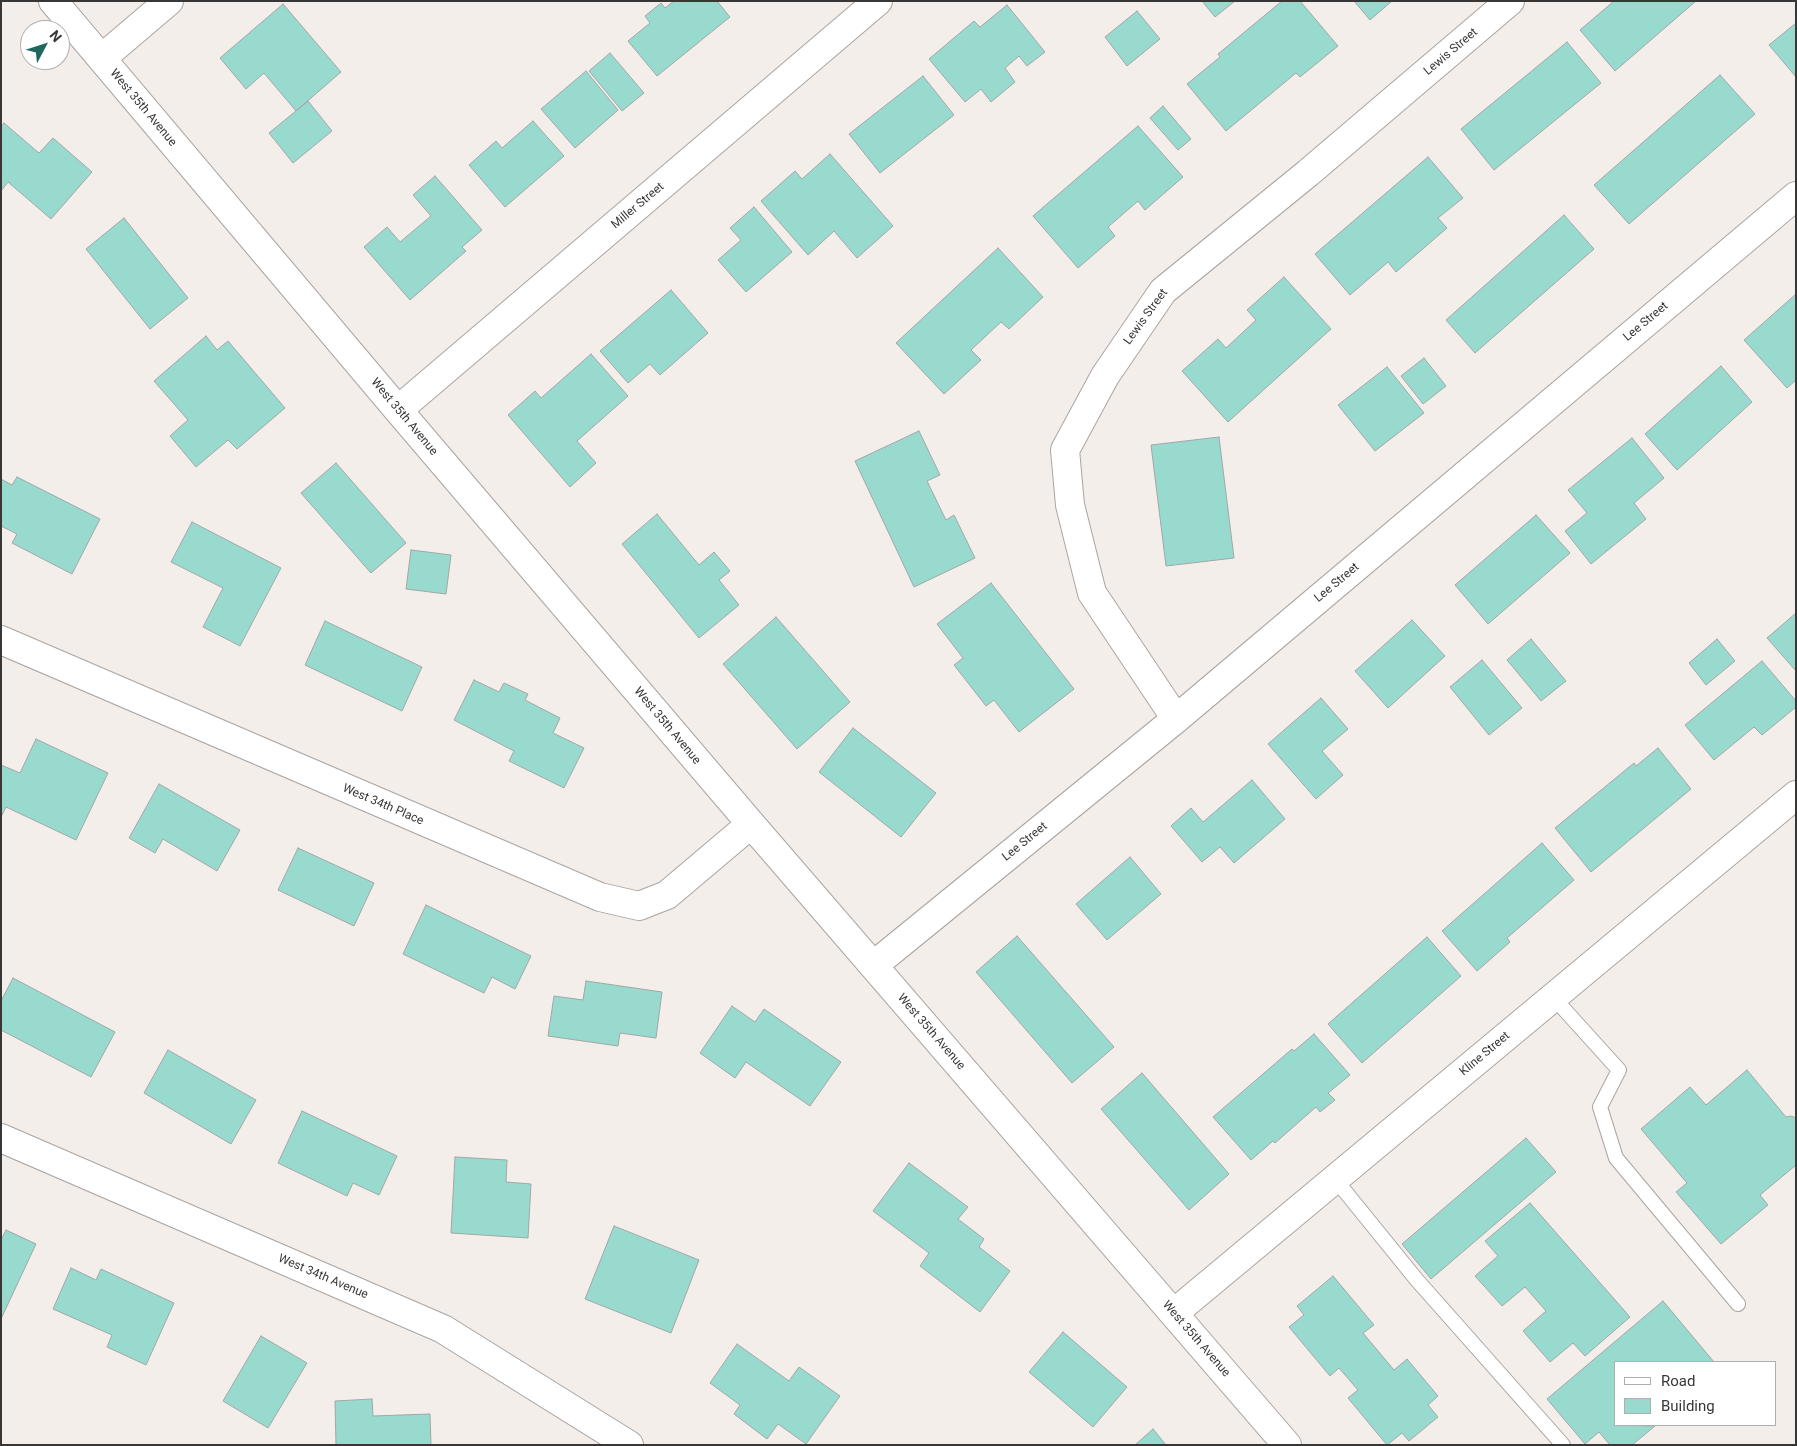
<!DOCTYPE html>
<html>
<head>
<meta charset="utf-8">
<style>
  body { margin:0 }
  #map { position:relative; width:1797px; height:1446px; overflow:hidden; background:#f4eeea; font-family:Roboto,sans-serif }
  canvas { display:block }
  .frame { position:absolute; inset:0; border:2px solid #393736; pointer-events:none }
  .legend { position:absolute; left:1614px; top:1361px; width:162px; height:65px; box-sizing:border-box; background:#fff; border:1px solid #b0afaf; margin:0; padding:6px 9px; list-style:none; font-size:15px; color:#393736 }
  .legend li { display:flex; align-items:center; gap:10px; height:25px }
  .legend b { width:25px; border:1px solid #b0afaf }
  .north { position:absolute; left:20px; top:20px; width:50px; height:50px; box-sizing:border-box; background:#fff; border:1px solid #b0afaf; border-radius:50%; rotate:50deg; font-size:14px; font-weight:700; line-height:20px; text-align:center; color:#393736 }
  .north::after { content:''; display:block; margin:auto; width:18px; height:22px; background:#1f685e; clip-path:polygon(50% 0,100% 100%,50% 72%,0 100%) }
</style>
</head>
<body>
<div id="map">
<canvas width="1797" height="1446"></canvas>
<div class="frame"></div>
<ul class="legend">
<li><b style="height:6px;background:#fff"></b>Road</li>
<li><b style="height:14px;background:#99dacf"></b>Building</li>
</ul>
<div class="north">N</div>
</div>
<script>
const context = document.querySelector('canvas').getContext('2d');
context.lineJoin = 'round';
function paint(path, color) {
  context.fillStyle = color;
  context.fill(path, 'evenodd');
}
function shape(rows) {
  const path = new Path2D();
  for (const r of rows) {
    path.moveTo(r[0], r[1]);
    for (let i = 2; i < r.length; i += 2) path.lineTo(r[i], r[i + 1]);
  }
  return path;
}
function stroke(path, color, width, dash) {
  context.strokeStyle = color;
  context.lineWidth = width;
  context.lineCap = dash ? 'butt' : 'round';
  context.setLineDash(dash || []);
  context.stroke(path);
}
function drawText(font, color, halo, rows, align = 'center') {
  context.font = font + ' Roboto,sans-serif';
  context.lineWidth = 4;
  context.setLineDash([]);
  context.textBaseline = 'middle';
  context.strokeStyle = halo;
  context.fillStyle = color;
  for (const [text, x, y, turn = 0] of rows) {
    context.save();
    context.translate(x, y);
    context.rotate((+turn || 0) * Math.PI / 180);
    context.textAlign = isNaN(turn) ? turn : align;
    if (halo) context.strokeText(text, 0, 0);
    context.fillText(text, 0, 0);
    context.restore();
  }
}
const building = shape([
  [674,1,717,1,730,17,657,76,628,41,650,23,645,16,661,3,665,8,674,1],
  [1202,1,1235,1,1215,17,1202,1],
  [1282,1,1300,1,1338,46,1300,77,1296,73,1226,131,1187,84,1220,57,1218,54,1282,1],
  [1354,1,1392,1,1370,20,1354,1],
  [1614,1,1696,1,1615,71,1580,30,1614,1],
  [283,4,341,72,296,111,264,73,246,89,220,58,283,4],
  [1007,5,1045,52,1027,66,1019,56,1005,68,1015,82,991,102,981,89,965,102,929,59,974,21,980,27,1007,5],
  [1137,11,1160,39,1127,66,1105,37,1137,11],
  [1796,23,1796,77,1769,45,1796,23],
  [1567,42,1601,83,1494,170,1461,129,1567,42],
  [610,53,644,93,622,111,589,71,610,53],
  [586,71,618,110,575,148,541,109,586,71],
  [1720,75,1755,114,1629,224,1594,185,1720,75],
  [923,76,954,115,880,173,849,134,923,76],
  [308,101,332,131,293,163,269,133,308,101],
  [1163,106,1191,139,1178,150,1150,118,1163,106],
  [533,121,564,156,505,207,469,165,496,141,502,148,533,121],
  [4,123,39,153,53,138,92,172,51,219,8,182,1,191,1,127,4,123],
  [1138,126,1183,177,1145,210,1138,201,1108,227,1115,236,1078,268,1033,216,1138,126],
  [830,154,893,226,857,258,834,231,808,255,761,201,795,171,802,179,830,154],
  [1428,157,1463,198,1438,218,1447,228,1396,272,1388,262,1350,295,1315,254,1428,157],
  [435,176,482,230,462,247,466,251,410,300,364,247,387,227,400,242,431,216,413,195,435,176],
  [754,207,792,252,746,292,718,260,741,240,730,228,754,207],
  [1564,215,1594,249,1475,353,1446,320,1564,215],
  [124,218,188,298,150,329,86,249,124,218],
  [998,248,1043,297,1009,329,1001,322,971,350,981,360,944,394,896,343,998,248],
  [1284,277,1331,329,1228,422,1182,371,1218,339,1226,348,1256,320,1247,310,1284,277],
  [671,290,708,333,660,375,650,364,628,383,600,351,671,290],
  [1796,294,1796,380,1787,388,1744,340,1796,294],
  [206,336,217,350,228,341,285,408,237,449,228,440,196,467,170,436,188,420,154,381,206,336],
  [591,354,628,396,577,441,596,463,570,487,508,415,535,391,541,398,591,354],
  [1424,358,1446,386,1423,404,1401,376,1424,358],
  [1721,366,1752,402,1677,470,1645,434,1721,366],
  [1387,367,1424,413,1375,451,1338,405,1387,367],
  [919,431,940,475,927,481,946,520,954,515,975,558,914,587,855,461,919,431],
  [1219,437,1234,558,1166,566,1151,445,1219,437],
  [1632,438,1664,478,1634,503,1646,519,1591,564,1565,531,1587,513,1568,490,1632,438],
  [336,463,406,543,371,573,301,493,336,463],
  [17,477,100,519,72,574,12,543,17,534,1,526,1,479,12,485,17,477],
  [657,514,699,565,714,552,730,571,719,580,739,605,699,638,622,544,657,514],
  [1536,515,1570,553,1488,624,1455,585,1536,515],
  [192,522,281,568,240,646,203,627,223,588,171,562,192,522],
  [411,550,451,555,446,594,406,589,411,550],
  [991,583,1074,689,1019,732,994,700,986,706,954,665,963,658,937,624,991,583],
  [1796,613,1796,671,1767,638,1796,613],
  [776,617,850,702,797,749,723,664,776,617],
  [1412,620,1445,656,1388,708,1355,671,1412,620],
  [325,621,422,667,402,711,305,665,325,621],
  [1531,639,1566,681,1541,701,1507,660,1531,639],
  [1717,639,1735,661,1706,685,1689,663,1717,639],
  [1482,660,1522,708,1489,735,1450,687,1482,660],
  [1762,661,1796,701,1796,707,1762,735,1754,727,1714,760,1685,725,1762,661],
  [474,680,499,692,504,683,528,694,525,700,560,718,553,733,584,748,564,788,509,761,514,751,454,720,474,680],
  [1321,698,1348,729,1322,751,1343,775,1316,799,1268,744,1321,698],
  [853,728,936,793,901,837,819,772,853,728],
  [36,739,108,773,76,840,6,807,1,817,1,765,20,773,36,739],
  [1658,748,1691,789,1591,872,1555,828,1634,763,1636,766,1658,748],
  [1252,780,1285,819,1234,863,1220,847,1202,862,1171,826,1191,808,1203,822,1252,780],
  [159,784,240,830,217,871,163,839,155,853,129,838,159,784],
  [1542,843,1574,880,1507,938,1510,942,1477,971,1442,931,1542,843],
  [298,848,374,883,354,926,278,890,298,848],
  [1130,857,1161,894,1107,940,1076,904,1130,857],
  [426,905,531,956,515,989,492,977,484,993,403,954,426,905],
  [1017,936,1114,1047,1072,1083,976,972,1017,936],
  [1427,937,1461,976,1362,1063,1328,1024,1427,937],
  [13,978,115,1032,91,1077,1,1030,1,1001,13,978],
  [586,981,662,992,656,1038,620,1033,618,1046,548,1036,554,996,583,1000,586,981],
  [732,1006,755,1022,764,1009,841,1062,810,1106,746,1062,735,1078,700,1053,732,1006],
  [1314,1034,1350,1075,1328,1093,1335,1100,1320,1112,1316,1107,1275,1143,1273,1141,1251,1160,1213,1117,1292,1049,1294,1051,1314,1034],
  [168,1050,256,1100,231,1144,144,1093,168,1050],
  [1747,1070,1786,1117,1791,1116,1796,1118,1796,1165,1760,1195,1768,1205,1721,1244,1676,1192,1687,1183,1641,1129,1690,1087,1706,1105,1747,1070],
  [1142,1073,1229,1174,1189,1210,1101,1109,1142,1073],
  [302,1111,397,1156,379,1195,353,1183,347,1196,278,1163,302,1111],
  [1526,1138,1556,1172,1431,1279,1402,1244,1526,1138],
  [455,1157,507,1160,506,1182,531,1184,528,1238,451,1233,455,1157],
  [909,1163,968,1207,958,1219,984,1239,979,1247,1010,1271,980,1312,920,1266,929,1253,873,1211,909,1163],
  [1530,1203,1630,1317,1585,1356,1573,1343,1550,1362,1523,1331,1546,1311,1525,1287,1502,1306,1475,1276,1498,1256,1485,1241,1530,1203],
  [614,1226,699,1260,671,1333,585,1299,614,1226],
  [6,1230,36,1244,1,1319,1,1240,6,1230],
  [71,1268,96,1280,101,1269,174,1303,146,1365,107,1347,112,1335,53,1309,71,1268],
  [1333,1276,1374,1325,1363,1333,1394,1370,1407,1359,1438,1396,1428,1405,1438,1417,1409,1441,1402,1433,1387,1445,1348,1398,1358,1390,1339,1368,1330,1376,1289,1327,1304,1315,1297,1306,1333,1276],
  [1663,1301,1714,1362,1616,1362,1616,1425,1655,1426,1632,1445,1610,1445,1599,1432,1585,1444,1547,1399,1663,1301],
  [1063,1332,1127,1387,1093,1427,1029,1372,1063,1332],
  [261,1336,307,1363,268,1428,223,1401,261,1336],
  [737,1344,789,1381,799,1367,840,1396,806,1444,778,1424,767,1439,734,1414,740,1405,710,1383,737,1344],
  [372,1399,373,1416,430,1414,431,1445,336,1445,335,1401,372,1399],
  [1153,1429,1166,1445,1135,1445,1153,1429]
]);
const service = shape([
  [1553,997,1619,1070,1600,1107,1616,1158,1738,1304],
  [1335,1179,1416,1279,1563,1445]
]);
const minor = shape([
  [53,1,398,410,751,824,1287,1445],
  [102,58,169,1],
  [398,410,878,1],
  [1,640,600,897,639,906,667,895,751,824],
  [1176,719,1092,593,1070,505,1065,450,1105,376,1163,291,1308,173,1510,1],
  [874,965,1176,719,1796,196],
  [1,1138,443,1329,629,1445],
  [1174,1313,1796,795]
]);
const streetNames = [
  ["Lewis Street",1451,52,-40],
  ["West 35th Avenue",143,108,50],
  ["Miller Street",638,206,-40],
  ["Lewis Street",1146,317,-54],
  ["Lee Street",1646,322,-40],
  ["West 35th Avenue",404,417,50],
  ["Lee Street",1337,583,-40],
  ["West 35th Avenue",667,726,50],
  ["West 34th Place",383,805,23],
  ["Lee Street",1025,842,-39],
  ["West 35th Avenue",931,1032,49],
  ["Kline Street",1485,1054,-40],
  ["West 34th Avenue",323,1277,23],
  ["West 35th Avenue",1196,1339,49]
];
paint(building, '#99dacf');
stroke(building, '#a0a7a6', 1);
stroke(service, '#aaa5a2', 16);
stroke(minor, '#aaa5a2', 30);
stroke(service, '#fff', 14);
stroke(minor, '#fff', 28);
drawText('12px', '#393736', '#fff', streetNames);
</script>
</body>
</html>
